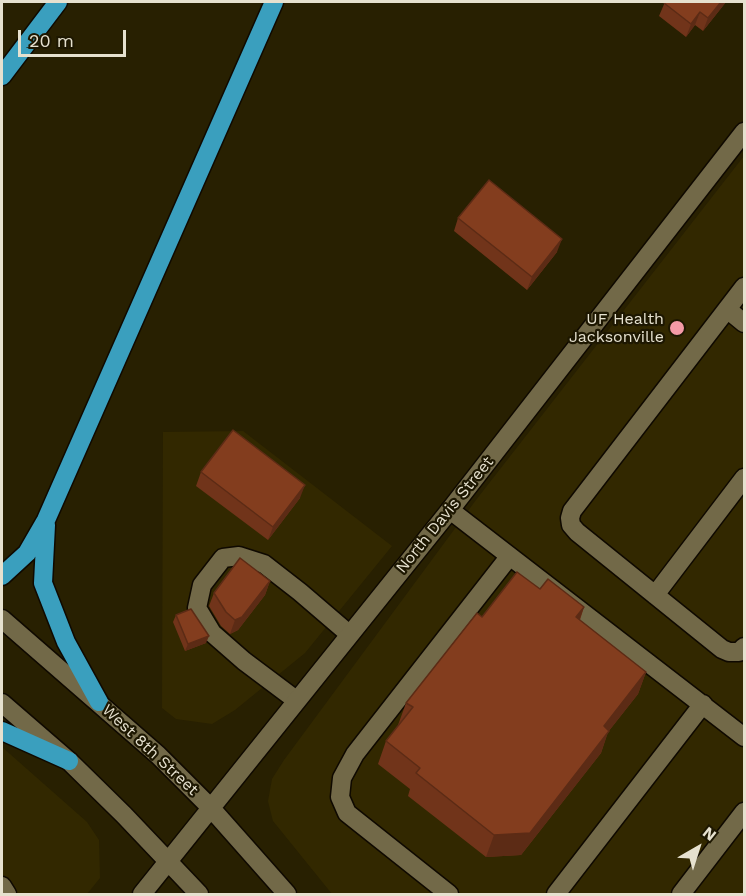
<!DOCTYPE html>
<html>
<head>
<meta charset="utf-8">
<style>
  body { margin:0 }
  #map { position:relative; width:746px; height:896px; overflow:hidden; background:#282001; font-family:"Work Sans",sans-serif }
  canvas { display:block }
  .frame { position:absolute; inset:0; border:3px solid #e6e1cf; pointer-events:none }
  .north { position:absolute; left:668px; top:818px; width:60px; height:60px; -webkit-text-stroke:4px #1d1701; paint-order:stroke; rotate:39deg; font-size:16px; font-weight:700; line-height:24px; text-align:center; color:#e6e1cf }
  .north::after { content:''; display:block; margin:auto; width:21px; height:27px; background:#e6e1cf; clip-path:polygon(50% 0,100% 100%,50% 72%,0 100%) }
  .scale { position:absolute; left:18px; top:30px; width:108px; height:27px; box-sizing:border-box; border:3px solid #e6e1cf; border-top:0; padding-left:8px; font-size:18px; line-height:21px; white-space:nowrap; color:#e6e1cf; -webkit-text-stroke:4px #1d1701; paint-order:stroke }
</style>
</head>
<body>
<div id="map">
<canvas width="746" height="896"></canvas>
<div class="frame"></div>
<div class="north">N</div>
<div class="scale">20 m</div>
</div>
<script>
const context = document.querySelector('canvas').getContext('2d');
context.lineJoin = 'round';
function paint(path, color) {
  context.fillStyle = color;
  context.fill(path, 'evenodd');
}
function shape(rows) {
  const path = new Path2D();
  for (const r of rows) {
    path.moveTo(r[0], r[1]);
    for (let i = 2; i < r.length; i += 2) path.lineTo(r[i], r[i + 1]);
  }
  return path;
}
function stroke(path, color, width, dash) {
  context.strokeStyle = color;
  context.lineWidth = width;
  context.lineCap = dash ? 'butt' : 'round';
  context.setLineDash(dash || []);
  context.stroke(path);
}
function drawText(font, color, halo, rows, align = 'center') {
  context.font = font + ' "Work Sans",sans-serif';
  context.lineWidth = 4.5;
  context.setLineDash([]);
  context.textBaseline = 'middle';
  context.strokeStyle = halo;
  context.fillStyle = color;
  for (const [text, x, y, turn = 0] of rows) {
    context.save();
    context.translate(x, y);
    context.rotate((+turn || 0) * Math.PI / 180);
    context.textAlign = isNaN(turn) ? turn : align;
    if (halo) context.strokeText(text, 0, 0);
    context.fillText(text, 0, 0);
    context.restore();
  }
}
const built = shape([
  [744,156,744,894,332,894,273,821,268,801,272,779,284,760,476,500],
  [243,431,392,546,305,653,235,710,212,724,176,719,162,708,163,432],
  [2,747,87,822,99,840,100,878,87,894,2,894]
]);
const lane = shape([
  [744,287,572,511,570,518,571,525,577,532,722,649,729,652,739,652,744,647],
  [727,309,744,323],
  [450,510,744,737],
  [655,595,744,478],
  [296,700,244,661,212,633,197,608,202,585,223,558,239,556,264,564,300,592,349,634],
  [2,886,7,894],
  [449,894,347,813,340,797,342,778,355,754,509,557],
  [556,894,703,704]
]);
const street = shape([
  [681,894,744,812]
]);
const secondary = shape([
  [2,619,158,755,210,807,287,894],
  [2,703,69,761,124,815,199,894],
  [142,894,450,510,744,132]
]);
const highway = shape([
  [2,76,58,2],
  [46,525,43,583,66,642,99,702],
  [2,576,27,553,46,520,274,2],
  [2,731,69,761]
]);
const wall = shape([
  [665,2,726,2,703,31,695,25,686,37,659,16],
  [458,218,557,252,527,290,454,231],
  [201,472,300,498,268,540,196,486],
  [270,581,265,595,238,630,230,634,221,626,209,606,214,593],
  [540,589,584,607,580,620,646,672,638,694,608,732,601,753,521,855,486,857,408,796,410,789,378,764,386,741,399,726,398,725,406,703,482,617],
  [176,615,206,643,185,651,173,622]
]);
const shadedWall = shape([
  [721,2,726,2,703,31,708,18],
  [700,12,695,25,686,37,691,24],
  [562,239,557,252,527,290,532,277],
  [305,485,300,498,268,540,273,527],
  [270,581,265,595,238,630,230,634,235,620],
  [584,607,576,630,576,617],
  [209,636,206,643,185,651,188,644],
  [646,672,638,694,608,732,601,753,521,855,486,857,494,835,604,726]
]);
const building = shape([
  [665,2,721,2,708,18,700,12,691,24,664,3,665,2],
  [489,180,562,239,532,277,458,218,489,180],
  [233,430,305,485,273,527,201,472,233,430],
  [240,558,270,581,242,617,235,620,226,612,214,593,240,558],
  [517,572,540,589,548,579,584,607,576,617,646,672,604,726,609,731,530,833,494,835,416,773,420,768,386,741,413,707,406,703,477,613,482,617,517,572],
  [191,609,209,636,188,644,176,615,191,609]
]);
const markers = [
  [677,328,8,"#f49aa6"]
];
const poiNames = [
  ["UF Health",664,319],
  ["Jacksonville",664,337]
];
const streetNames = [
  ["North Davis Street",445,515,-51],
  ["West 8th Street",150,750,43]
];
paint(built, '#322800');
stroke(lane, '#0f0900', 21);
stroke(street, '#0f0900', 21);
stroke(secondary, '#0f0900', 21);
stroke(highway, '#0f0900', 21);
stroke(lane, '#726948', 18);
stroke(street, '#726948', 18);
stroke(secondary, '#726948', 18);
stroke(highway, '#3a9fbe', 18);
paint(wall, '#71341a');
paint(shadedWall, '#5c2b15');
paint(building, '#833d1e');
stroke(building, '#5c2b15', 1.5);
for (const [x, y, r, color] of markers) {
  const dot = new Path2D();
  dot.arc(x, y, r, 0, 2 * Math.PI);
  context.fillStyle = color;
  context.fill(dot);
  stroke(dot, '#1d1701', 2);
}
drawText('16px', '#e6e1cf', '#1d1701', poiNames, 'right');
drawText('16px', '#e6e1cf', '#1d1701', streetNames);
</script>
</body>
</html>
